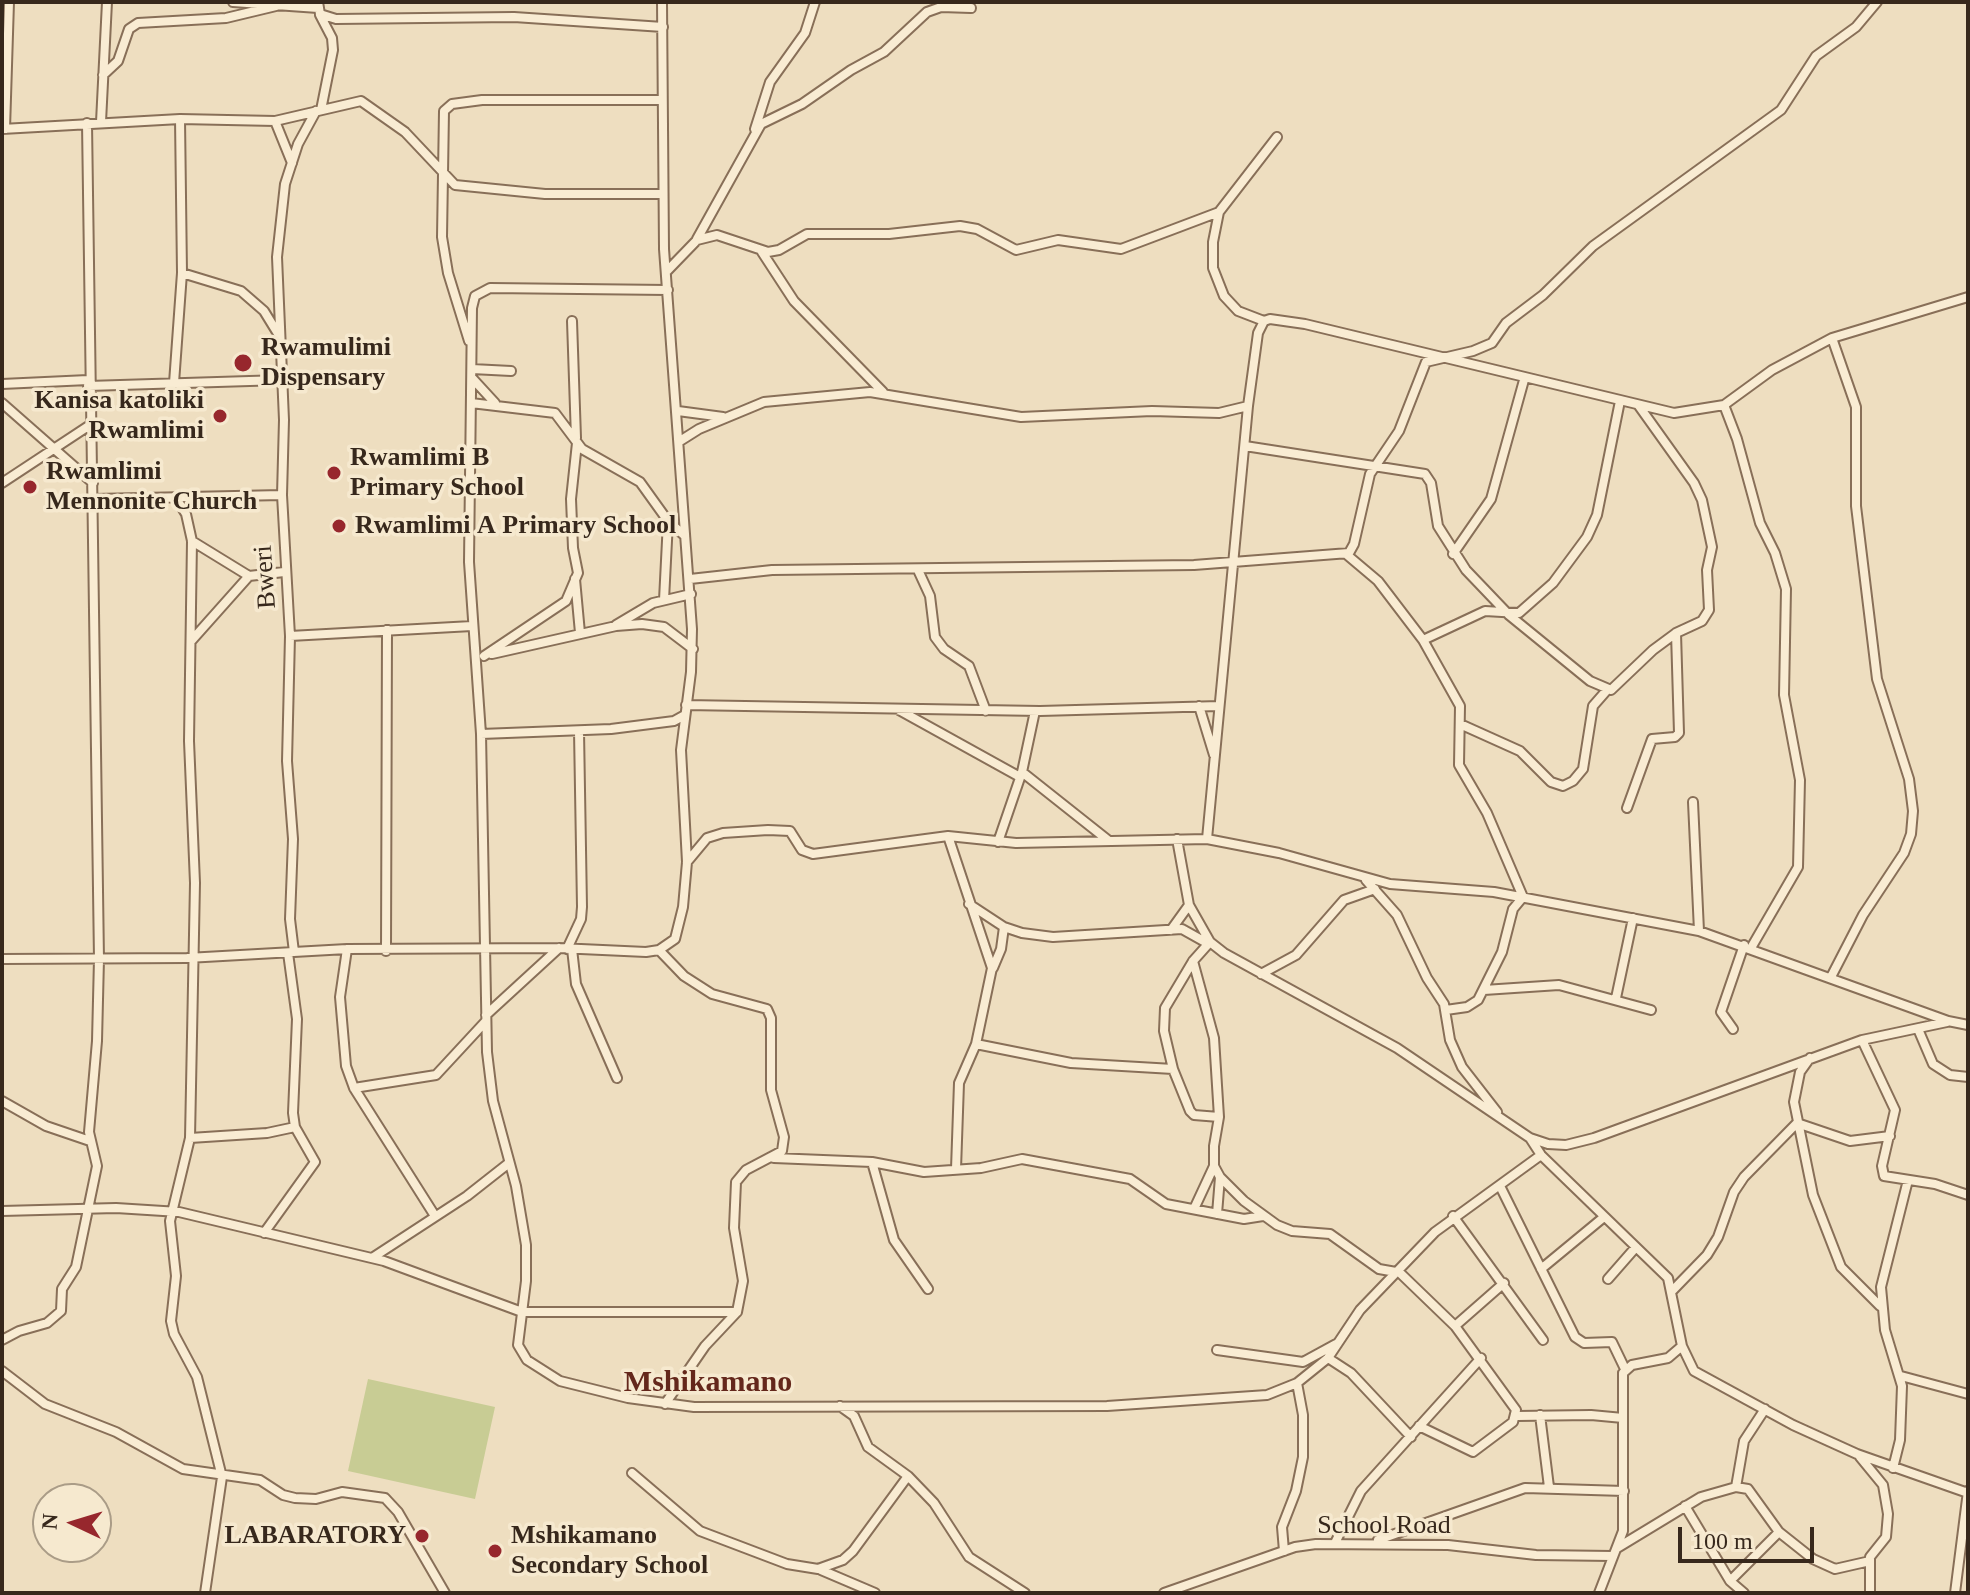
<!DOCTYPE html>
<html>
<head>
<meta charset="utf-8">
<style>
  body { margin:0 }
  #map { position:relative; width:1970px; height:1595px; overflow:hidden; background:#eedec0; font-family:Georgia,serif }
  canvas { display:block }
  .frame { position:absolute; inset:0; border:4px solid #37281c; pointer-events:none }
  .north { position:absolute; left:32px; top:1483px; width:80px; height:80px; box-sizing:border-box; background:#f6e9cf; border:2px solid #aa9c87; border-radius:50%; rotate:274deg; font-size:22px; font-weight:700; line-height:32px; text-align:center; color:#37281c }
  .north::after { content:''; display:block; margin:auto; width:28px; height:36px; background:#97272d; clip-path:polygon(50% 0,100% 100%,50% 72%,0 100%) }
  .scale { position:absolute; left:1678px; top:1527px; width:136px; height:36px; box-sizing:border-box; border:4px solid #37281c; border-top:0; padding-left:10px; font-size:24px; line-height:28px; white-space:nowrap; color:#37281c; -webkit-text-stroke:6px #f6e9cf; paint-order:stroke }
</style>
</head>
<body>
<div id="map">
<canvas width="1970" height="1595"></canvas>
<div class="frame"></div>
<div class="north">N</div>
<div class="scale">100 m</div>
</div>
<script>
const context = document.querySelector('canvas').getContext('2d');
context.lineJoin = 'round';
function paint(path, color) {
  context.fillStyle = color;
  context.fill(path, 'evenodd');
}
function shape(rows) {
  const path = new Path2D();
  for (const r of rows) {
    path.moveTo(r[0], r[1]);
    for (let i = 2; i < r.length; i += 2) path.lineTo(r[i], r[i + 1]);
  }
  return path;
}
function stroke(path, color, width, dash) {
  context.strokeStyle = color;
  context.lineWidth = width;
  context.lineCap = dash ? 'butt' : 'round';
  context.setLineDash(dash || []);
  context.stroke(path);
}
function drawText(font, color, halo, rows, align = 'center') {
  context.font = font + ' Georgia,serif';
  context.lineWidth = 7;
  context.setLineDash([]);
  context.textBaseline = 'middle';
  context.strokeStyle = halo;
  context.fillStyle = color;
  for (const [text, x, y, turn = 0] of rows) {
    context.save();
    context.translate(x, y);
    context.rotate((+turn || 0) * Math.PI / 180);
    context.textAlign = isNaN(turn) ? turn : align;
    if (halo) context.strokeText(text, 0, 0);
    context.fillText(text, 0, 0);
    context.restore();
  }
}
const green = shape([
  [368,1379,495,1407,475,1499,348,1471]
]);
const minor = shape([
  [233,2,318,8],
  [318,2,320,14,336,19,514,17,663,27],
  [320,15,332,38,333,50,321,110],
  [103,75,118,61,129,29,138,23,226,18,276,6],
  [275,121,292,163],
  [101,122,107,2],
  [2,129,180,119,275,121,361,101,405,132,455,185,545,194,663,194],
  [5,129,9,2],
  [755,129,770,82,805,33,815,2],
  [697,239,761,124,802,104,851,70,884,52,927,12,941,7,971,8],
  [762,252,794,301,883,392],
  [667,271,697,240,717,235,768,252,779,250,807,234,889,234,960,226,977,229,1016,250,1058,240,1121,249,1219,212],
  [182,273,241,291,264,311,280,337],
  [668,290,490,288,475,296,472,308,469,562,481,734,487,1052,493,1101,516,1186,526,1245,526,1281,518,1345,527,1360,560,1381,628,1398,694,1407,1107,1406,1267,1395,1297,1383,1328,1358,1360,1310,1435,1232,1541,1155],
  [572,321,576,438],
  [1264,321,1238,311,1224,296,1213,268,1213,242,1219,212,1277,137],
  [469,341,448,273,442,237,444,111,452,104,482,100,662,100],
  [472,369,511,371],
  [472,378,495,403],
  [174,383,182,273,180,119],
  [2,384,88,380],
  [88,386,282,380],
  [2,403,93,483],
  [471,403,555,413,582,449,640,482,668,521,685,536],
  [1724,405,1737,439,1760,523,1775,553,1786,589,1784,695,1800,780,1798,867,1751,948],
  [678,411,723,417],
  [680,441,699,429,764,402,870,392,1021,417,1152,411,1219,413,1248,406],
  [1245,446,1425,474,1431,483,1438,526,1466,570,1509,615,1590,681,1611,690,1653,650,1676,633,1702,621,1709,610,1707,570,1712,547,1702,500,1694,483,1639,406],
  [2,483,90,425],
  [176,498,186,514,192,541,189,741,195,883,190,1138,170,1221,176,1276,171,1321,174,1334,197,1377,222,1477,205,1593],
  [94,499,282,495],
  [192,541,249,576],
  [1346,554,1378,581,1423,640,1460,706,1459,765,1487,813,1523,897,1513,909,1502,952,1478,1000,1467,1007,1446,1010],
  [1453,554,1491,499,1524,380],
  [918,570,930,596,935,637,944,649,969,666,986,711],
  [575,579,580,633],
  [690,579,772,570,1194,565,1349,553,1354,544,1370,474,1399,431,1426,362,1473,351,1492,343,1506,323,1543,295,1593,246,1781,110,1816,56,1856,27,1877,2],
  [664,600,668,521],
  [616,625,653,603,691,594],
  [290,636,472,626],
  [192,640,249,576,284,572],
  [1423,640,1485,611,1519,613,1553,583,1587,537,1597,515,1620,401],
  [492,654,616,626,642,624,664,627,693,649],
  [484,656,566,601,578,573,573,548,571,499,577,443],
  [686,705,1040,711,1219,706],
  [1199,706,1214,755],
  [899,710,1020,777],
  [1460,724,1520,751,1551,782,1563,786,1573,781,1583,769,1593,706,1607,690],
  [481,734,611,729,674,721,683,716],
  [1022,772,1109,841],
  [1693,802,1699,931],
  [1627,808,1652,739,1675,737,1679,733,1676,633],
  [948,836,992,968,976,1044,959,1083,956,1169],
  [1177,839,1189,905,1210,942,1224,953,1397,1048,1530,1138,1548,1144,1566,1145,1594,1138,1862,1040,1947,1022],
  [1207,839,1248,406,1258,333,1264,321,1270,319,1305,324,1674,413,1724,405,1772,370,1832,338,1968,297],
  [998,842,1022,772,1035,711],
  [687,862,707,838,723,833,768,830,790,831,802,850,813,854,948,836,1016,843,1207,839,1279,853,1390,884,1494,892,1699,931,1948,1021,1968,1025],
  [1366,880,1397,915,1427,978,1444,1004,1450,1040,1462,1067,1497,1112],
  [969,904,1004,927,1022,933,1053,937,1182,929,1207,943],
  [1171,930,1189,905],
  [1210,942,1193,961,1165,1008,1164,1031,1173,1069,1190,1111,1194,1115,1219,1117],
  [347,949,340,997,346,1066,354,1088,435,1216],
  [567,949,581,919,582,907,579,731],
  [572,949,576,984,617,1078],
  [659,950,684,976,712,994,767,1009,771,1018,771,1090,784,1137,782,1151,746,1170,736,1182,734,1228,743,1281,737,1312,705,1346,665,1404],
  [386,951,387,630],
  [294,952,290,919,293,839,287,761,290,636,282,495,284,420,277,257,285,184,298,144,316,111],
  [2,959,187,958,347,949,559,948,646,952,659,950,675,939,683,907,687,862,681,750,691,672,692,629,664,249,662,2],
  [1193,961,1214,1038,1219,1117,1214,1146,1214,1166,1220,1177,1217,1214],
  [993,968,1001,949,1004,927],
  [1261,974,1296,955,1344,900,1375,889],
  [1831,977,1863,915,1904,853,1911,834,1913,811,1909,779,1877,679,1856,506,1856,407,1832,338],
  [1484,990,1559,985,1651,1010],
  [1616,998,1633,918],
  [486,1015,559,948],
  [1733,1029,1721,1012,1744,945],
  [1918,1029,1933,1064,1950,1075,1968,1077],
  [1862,1040,1895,1110,1882,1166,1884,1176,1935,1184,1968,1195],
  [976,1044,1071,1063,1173,1069],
  [1810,1058,1800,1072,1794,1102,1813,1195,1841,1267,1880,1306],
  [354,1088,436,1075,486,1021],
  [2,1101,46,1126,90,1141],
  [190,1138,267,1133,295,1127],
  [1530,1138,1541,1155,1668,1278,1682,1346,1694,1371,1793,1425,1857,1454,1968,1493],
  [774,1158,872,1162,924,1172,981,1168,1022,1159,1130,1179,1166,1204,1244,1219,1263,1216],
  [872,1162,894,1240,928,1289],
  [1220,1177,1244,1201,1277,1225,1292,1231,1330,1234,1379,1269,1396,1272],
  [1500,1186,1575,1337,1584,1343,1612,1342,1625,1369],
  [1194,1209,1214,1166],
  [2,1211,116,1208,179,1212,384,1261,522,1312,737,1312],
  [1453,1216,1543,1340],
  [264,1233,315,1162,295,1127,293,1113,297,1019,288,953],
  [372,1258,467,1196,509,1163],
  [1541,1269,1604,1217],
  [1398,1271,1455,1326,1516,1410,1513,1422,1473,1452,1419,1426],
  [1608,1279,1636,1247],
  [1673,1290,1707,1255,1718,1237,1734,1192,1744,1177,1797,1123,1850,1141,1890,1136],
  [1455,1326,1504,1283],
  [2,1340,19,1331,47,1323,61,1311,62,1289,76,1267,97,1166,89,1132,97,1041,99,959,87,123],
  [1217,1350,1303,1362,1336,1344],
  [1328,1358,1351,1373,1411,1437],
  [2,1371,45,1404,116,1432,183,1469,260,1480,283,1495,295,1498,316,1499,342,1492,385,1498,398,1512,445,1593],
  [1901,1376,1968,1394],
  [840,1406,854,1416,868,1447,908,1476,934,1503,969,1557,1025,1593],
  [1540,1415,1549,1487],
  [1517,1416,1591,1415,1623,1418],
  [1860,1457,1883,1485,1888,1514,1886,1537,1870,1557,1870,1593],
  [1893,1468,1900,1440,1902,1386,1885,1330,1881,1287,1908,1180],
  [632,1473,700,1531,787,1564,818,1569,843,1560,853,1551,908,1476],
  [1736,1487,1744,1441,1765,1409],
  [1685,1506,1730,1581,1744,1593],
  [1378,1540,1525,1488,1624,1491],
  [1335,1543,1361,1491,1481,1358],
  [1617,1548,1701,1497,1736,1487,1748,1489,1779,1532,1813,1559,1835,1569,1870,1561],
  [1284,1551,1282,1527,1296,1491,1303,1457,1303,1415,1297,1383],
  [821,1570,875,1593],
  [1730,1581,1779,1532],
  [1164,1593,1295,1547,1316,1544,1448,1545,1536,1555,1612,1556],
  [1599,1593,1623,1531,1623,1373,1632,1365,1668,1358,1682,1346],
  [1955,1593,1968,1491]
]);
const markers = [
  [243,363,10,"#97272d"],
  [220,416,8,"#97272d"],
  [334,473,8,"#97272d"],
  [30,487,8,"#97272d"],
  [339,526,8,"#97272d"],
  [422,1536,8,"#97272d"],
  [495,1551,8,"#97272d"]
];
const poiNames = [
  ["Rwamulimi",261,348],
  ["Dispensary",261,378],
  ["Kanisa katoliki",204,401,"right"],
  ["Rwamlimi",204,431,"right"],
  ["Rwamlimi B",350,458],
  ["Primary School",350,488],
  ["Rwamlimi",46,472],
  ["Mennonite Church",46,502],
  ["Rwamlimi A Primary School",355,526],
  ["LABARATORY",406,1536,"right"],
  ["Mshikamano",511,1536],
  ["Secondary School",511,1566]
];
const streetNames = [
  ["Bweri",266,577,-94],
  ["School Road",1384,1526]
];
const quarterNames = [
  ["Mshikamano",708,1383]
];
paint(green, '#c8cc94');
stroke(minor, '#886f58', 12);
stroke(minor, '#f9ecd3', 8);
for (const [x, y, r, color] of markers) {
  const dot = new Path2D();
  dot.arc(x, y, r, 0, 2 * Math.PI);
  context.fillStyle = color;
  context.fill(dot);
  stroke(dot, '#f6e9cf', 3);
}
drawText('bold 26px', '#37281c', '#f6e9cf', poiNames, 'left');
drawText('26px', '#37281c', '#f6e9cf', streetNames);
drawText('bold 30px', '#64271b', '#f6e9cf', quarterNames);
</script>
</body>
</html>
